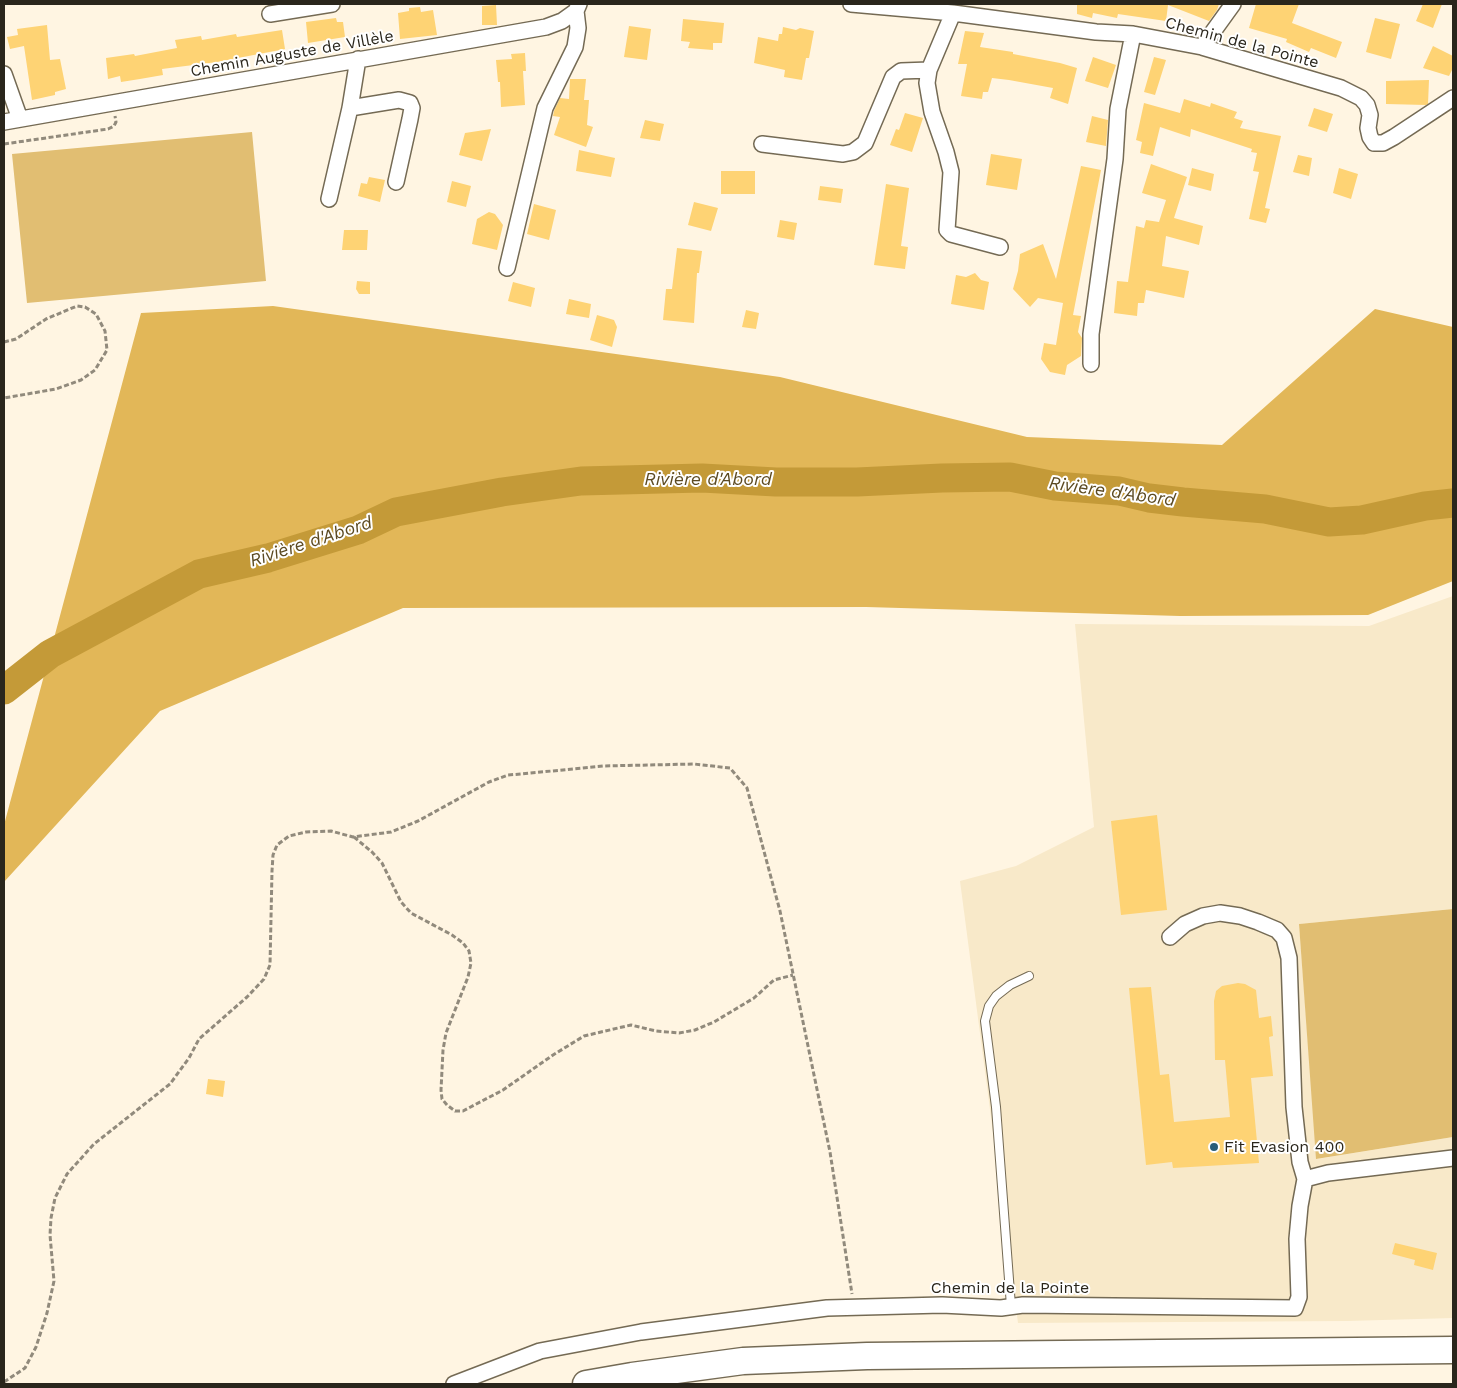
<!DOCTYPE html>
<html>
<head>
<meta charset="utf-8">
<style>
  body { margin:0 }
  #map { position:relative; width:1457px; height:1388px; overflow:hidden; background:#fff5e2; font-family:"Work Sans",sans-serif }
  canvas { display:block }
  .frame { position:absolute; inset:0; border:5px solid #2a261c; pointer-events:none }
</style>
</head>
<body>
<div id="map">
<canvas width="1457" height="1388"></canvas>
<div class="frame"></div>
</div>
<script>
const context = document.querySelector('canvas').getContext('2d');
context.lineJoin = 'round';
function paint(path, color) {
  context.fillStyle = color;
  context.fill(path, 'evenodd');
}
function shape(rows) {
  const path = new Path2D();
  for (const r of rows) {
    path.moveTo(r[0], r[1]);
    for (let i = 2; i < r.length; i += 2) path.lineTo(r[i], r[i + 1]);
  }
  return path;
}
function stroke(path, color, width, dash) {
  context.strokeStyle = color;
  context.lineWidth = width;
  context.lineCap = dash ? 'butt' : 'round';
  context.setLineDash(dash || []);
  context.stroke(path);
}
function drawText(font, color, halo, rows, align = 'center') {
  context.font = font + ' "Work Sans",sans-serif';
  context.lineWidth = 4;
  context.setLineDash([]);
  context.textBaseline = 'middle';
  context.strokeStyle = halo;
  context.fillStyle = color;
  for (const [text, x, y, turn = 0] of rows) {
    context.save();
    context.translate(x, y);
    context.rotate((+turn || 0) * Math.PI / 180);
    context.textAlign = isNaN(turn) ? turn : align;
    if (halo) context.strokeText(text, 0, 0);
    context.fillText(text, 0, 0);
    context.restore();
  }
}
const built = shape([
  [1453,596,1453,909,1299,924,1317,1159,1453,1137,1453,1318,1347,1321,1018,1323,960,881,1016,866,1094,827,1075,624,1369,626]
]);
const green = shape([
  [252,132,266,281,27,303,12,154],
  [1453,909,1453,1137,1316,1159,1299,924]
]);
const forest = shape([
  [273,306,780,377,1027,437,1222,445,1375,309,1453,327,1453,581,1368,615,1180,616,866,607,403,608,160,711,4,882,4,825,141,313]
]);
const river = shape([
  [4,690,50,654,199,574,268,558,358,530,396,512,502,492,581,481,702,478,776,482,857,482,942,478,1010,477,1055,486,1119,491,1149,498,1183,502,1265,509,1329,522,1362,520,1425,506,1453,503]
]);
const building = shape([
  [1077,4,1219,4,1217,10,1209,21,1168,5,1166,21,1118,14,1117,18,1093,13,1092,18,1077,14],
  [1256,4,1299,4,1292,23,1342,42,1336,58,1311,48,1309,52,1286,42,1287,39,1249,28],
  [1423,4,1442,4,1433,28,1416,21],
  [496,5,497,25,482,25,482,6],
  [420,7,421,12,433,10,437,35,400,39,398,13,409,11,409,8],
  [336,18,337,22,343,22,345,37,308,43,306,22],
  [1375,18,1400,24,1391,59,1366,52],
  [683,19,724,23,722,43,713,43,713,50,688,48,690,42,681,41],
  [47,25,50,60,60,59,66,89,55,92,55,95,32,100,24,46,10,49,7,37,18,35,17,29],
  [629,26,651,29,647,60,624,57],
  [783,27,796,30,800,28,814,31,809,58,806,58,802,80,784,77,785,70,754,63,758,37,778,41,779,34,782,34],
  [282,30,285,49,217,62,162,69,163,75,140,79,121,82,120,76,108,79,106,58,134,54,135,56,177,48,175,40,201,36,202,40,236,34,237,37],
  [965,31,984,33,980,47,1013,52,1013,54,1060,63,1077,68,1068,104,1050,98,1053,88,1009,80,992,78,988,92,983,92,982,99,961,96,967,64,958,64],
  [1433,46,1453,56,1453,68,1449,76,1423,68],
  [525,53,526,71,523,71,525,105,501,107,500,82,498,82,496,60,512,59,511,54],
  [1093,57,1116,65,1108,88,1085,81],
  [1154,57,1166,60,1155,95,1144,92],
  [570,79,586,79,584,100,589,100,587,125,593,127,586,147,554,135,560,117,553,116,554,111,560,98,569,99],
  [1429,80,1428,104,1426,105,1386,104,1386,81],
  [1184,99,1210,107,1211,103,1237,112,1234,118,1243,121,1240,128,1281,136,1265,208,1270,209,1266,223,1249,219,1259,172,1253,171,1257,153,1251,152,1252,149,1191,129,1190,137,1160,127,1153,156,1140,153,1142,142,1136,140,1144,103,1180,113],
  [1314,108,1333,114,1327,132,1308,126],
  [905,113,923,118,912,152,890,145,896,129,899,130],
  [1092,116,1108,120,1106,146,1086,142],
  [645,120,664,124,660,141,640,138],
  [491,129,482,161,459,155,465,133],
  [579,150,615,158,611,177,576,171],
  [991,154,1022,159,1017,190,986,185],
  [1298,155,1312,158,1309,176,1293,172],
  [1151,164,1187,177,1174,218,1203,226,1199,245,1166,236,1162,266,1189,271,1184,298,1146,290,1144,303,1138,303,1137,316,1114,313,1117,281,1128,282,1136,226,1144,228,1146,220,1159,222,1166,200,1142,193],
  [1081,166,1101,170,1073,315,1081,316,1078,332,1082,338,1081,356,1067,365,1065,375,1050,372,1041,359,1044,343,1056,345,1063,303,1038,298,1030,307,1013,289,1018,271,1020,254,1043,244,1056,279],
  [1192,168,1214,174,1211,191,1188,185],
  [1339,168,1358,174,1351,199,1333,193],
  [721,171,755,171,755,194,721,194],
  [369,177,385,180,380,202,358,196,361,183,367,184],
  [452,181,471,186,466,207,447,202],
  [886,184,909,188,901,246,908,247,905,269,874,265],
  [820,186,843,189,841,203,818,200],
  [694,202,718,208,711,231,688,225],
  [534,204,556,210,549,240,527,234],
  [489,212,495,214,503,225,497,250,472,244,477,219],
  [780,220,797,223,794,240,777,237],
  [344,230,368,230,367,250,342,250],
  [677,248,702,251,699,273,697,273,694,323,663,320,666,289,672,289],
  [975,273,981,280,989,282,984,310,951,304,956,275,966,277],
  [357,281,370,282,370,294,359,294,356,289],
  [513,282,535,288,531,307,508,301],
  [569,299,591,304,589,318,566,314],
  [746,310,759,313,756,329,742,327],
  [597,315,614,320,617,327,612,347,590,340],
  [1157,815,1167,910,1121,915,1111,821],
  [1238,983,1245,984,1256,990,1259,1018,1271,1016,1273,1036,1269,1037,1273,1076,1251,1078,1259,1163,1173,1168,1172,1162,1146,1165,1129,988,1151,987,1160,1075,1169,1074,1174,1122,1230,1117,1225,1060,1215,1060,1214,1001,1216,991,1222,986],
  [208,1079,225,1081,223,1097,206,1094],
  [1395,1243,1437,1253,1433,1270,1414,1265,1415,1260,1392,1254]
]);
const path = shape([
  [4,144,108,129,114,126,116,122,115,116],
  [4,342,16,339,46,319,77,306,85,307,96,314,105,331,107,350,95,370,81,380,56,389,4,398],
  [354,837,372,852,382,863,401,902,411,913,452,935,463,943,469,951,471,963,468,977,446,1033,443,1050,441,1090,442,1099,447,1105,455,1111,463,1111,503,1090,553,1055,584,1036,631,1025,656,1031,679,1033,695,1030,714,1022,754,998,774,980,793,975],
  [4,1382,25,1368,36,1347,47,1313,54,1281,50,1235,51,1218,55,1198,67,1174,94,1144,170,1084,189,1058,199,1039,247,997,264,979,270,965,272,871,273,855,277,845,289,836,306,832,331,831,353,837,391,832,418,821,489,782,508,775,521,774,603,766,694,764,730,768,747,788,780,911,830,1152,852,1294]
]);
const lane = shape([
  [1011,1306,996,1107,985,1021,989,1006,996,996,1010,985,1029,976]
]);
const street = shape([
  [851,4,953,13,1096,32,1133,34,1202,47,1341,88,1361,98,1367,105,1370,115,1368,128,1370,137,1374,143,1383,143,1394,137,1453,98],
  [953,13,929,70,927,83,932,112,946,152,951,172,947,230,951,234,1000,247],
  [270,14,332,4],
  [1202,47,1233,4],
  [4,74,20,119],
  [350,108,399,100,410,103,412,108,410,119,396,182],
  [4,122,546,27,562,21,576,11,579,4],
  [762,144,843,154,853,152,865,143,893,77,901,71,929,70],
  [329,199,350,108,358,59],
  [507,268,545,108,575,47,578,28,576,11],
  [1091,364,1091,334,1115,159,1118,109,1133,34],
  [1170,937,1185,924,1203,916,1220,913,1240,916,1258,922,1277,930,1284,938,1289,958,1294,1107,1300,1162,1305,1179],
  [454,1384,540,1351,641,1332,827,1308,942,1305,1001,1308,1023,1305,1295,1308,1299,1297,1297,1239,1300,1206,1305,1179,1328,1173,1453,1158]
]);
const highway = shape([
  [586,1384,632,1376,743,1361,867,1356,1453,1350]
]);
const markers = [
  [1214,1147,5,"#285d79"]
];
const streetNames = [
  ["Chemin de la Pointe",1242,43,15],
  ["Chemin Auguste de Villèle",292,54,-10],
  ["Chemin de la Pointe",1010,1288]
];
const poiNames = [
  ["Fit Evasion 400",1224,1147]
];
const waterNames = [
  ["Rivière d'Abord",708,480],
  ["Rivière d'Abord",1112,492,8],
  ["Rivière d'Abord",311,542,-18]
];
paint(built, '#f8e9c9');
paint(green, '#e1be72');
paint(forest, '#e2b758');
stroke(river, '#c49a38', 29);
paint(building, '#fed374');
stroke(lane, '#746a54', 10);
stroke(street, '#746a54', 18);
stroke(highway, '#746a54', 29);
stroke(path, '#918a7c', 3, [5, 2.5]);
stroke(lane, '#fff', 8);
stroke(street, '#fff', 15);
stroke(highway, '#fff', 26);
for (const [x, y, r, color] of markers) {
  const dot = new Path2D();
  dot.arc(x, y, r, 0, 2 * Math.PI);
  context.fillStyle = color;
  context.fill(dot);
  stroke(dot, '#fff', 2);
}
drawText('16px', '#2a261c', '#fff', streetNames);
drawText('16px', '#2a261c', '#fff', poiNames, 'left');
drawText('italic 18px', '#5c4a22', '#fff', waterNames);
</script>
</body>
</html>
